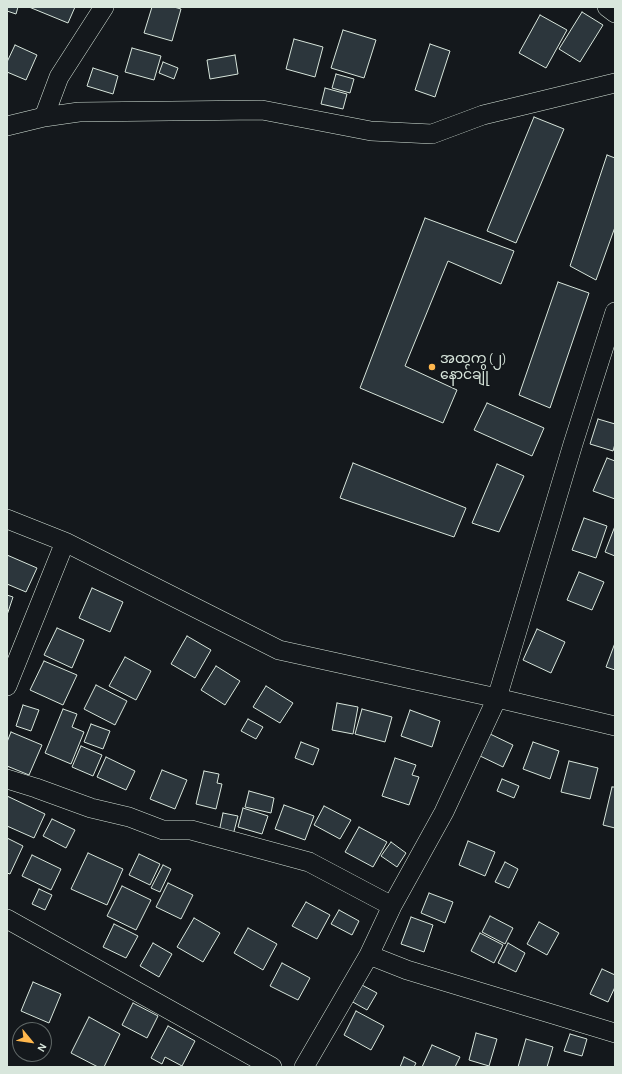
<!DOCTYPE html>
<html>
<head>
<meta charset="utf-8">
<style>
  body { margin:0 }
  #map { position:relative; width:622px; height:1074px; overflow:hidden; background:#14181c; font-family:"Alegreya Sans",sans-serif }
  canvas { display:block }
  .frame { position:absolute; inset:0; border:8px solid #d8e6dc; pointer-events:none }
  .north { position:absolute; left:12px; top:1022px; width:40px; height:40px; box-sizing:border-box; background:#14181c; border:1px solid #626a69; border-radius:50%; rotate:119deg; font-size:11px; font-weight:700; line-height:16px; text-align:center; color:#d8e6dc }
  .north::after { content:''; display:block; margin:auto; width:14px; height:18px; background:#ffb74d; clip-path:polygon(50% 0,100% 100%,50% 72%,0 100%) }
</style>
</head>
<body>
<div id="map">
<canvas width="622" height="1074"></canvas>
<div class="frame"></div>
<div class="north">N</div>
</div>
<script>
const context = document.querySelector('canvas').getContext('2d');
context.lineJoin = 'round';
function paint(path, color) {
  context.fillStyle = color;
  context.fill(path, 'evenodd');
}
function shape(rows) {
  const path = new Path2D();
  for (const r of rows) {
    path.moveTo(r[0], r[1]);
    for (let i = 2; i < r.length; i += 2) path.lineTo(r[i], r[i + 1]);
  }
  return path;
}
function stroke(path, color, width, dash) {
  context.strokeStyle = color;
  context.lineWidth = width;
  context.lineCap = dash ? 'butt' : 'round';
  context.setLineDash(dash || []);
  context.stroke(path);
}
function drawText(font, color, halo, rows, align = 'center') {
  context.font = font + ' "Alegreya Sans","Noto Sans Myanmar",sans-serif';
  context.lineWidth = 3;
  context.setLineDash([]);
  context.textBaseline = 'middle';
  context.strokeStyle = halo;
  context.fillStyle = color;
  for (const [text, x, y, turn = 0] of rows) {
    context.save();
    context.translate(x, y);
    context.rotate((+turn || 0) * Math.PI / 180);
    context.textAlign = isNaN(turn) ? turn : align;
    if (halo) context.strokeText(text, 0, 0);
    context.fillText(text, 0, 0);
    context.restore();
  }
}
const building = shape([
  [7,7,18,7,16,14,7,11,7,7],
  [29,7,75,7,68,23,29,7],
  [152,7,174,7,181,9,172,41,144,33,152,7],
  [582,12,603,25,580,62,559,49,582,12],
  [540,15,567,30,546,68,519,53,540,15],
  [343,30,376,40,364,78,331,68,343,30],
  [294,39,323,47,315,77,286,69,294,39],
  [430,44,450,51,435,97,415,90,430,44],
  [15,45,37,55,26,80,7,72,7,62,15,45],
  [132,48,161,56,154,80,125,72,132,48],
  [235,55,238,74,210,79,207,60,235,55],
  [163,62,178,68,174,79,159,73,163,62],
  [93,68,118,76,113,94,87,86,93,68],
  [336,74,354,79,350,93,332,88,336,74],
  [325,88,347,94,343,109,321,104,325,88],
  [534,117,564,129,516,243,487,231,534,117],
  [607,155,615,158,615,227,596,280,570,266,607,155],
  [425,218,514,251,501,284,448,261,405,366,457,390,443,423,360,388,425,218],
  [558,282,589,293,550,408,519,395,558,282],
  [487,403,544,428,532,456,474,430,487,403],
  [598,419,615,424,615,444,613,451,590,444,598,419],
  [607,458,615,461,615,499,593,491,607,458],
  [353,463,466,508,454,537,340,498,353,463],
  [497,464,524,476,499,532,472,523,497,464],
  [584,518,607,526,596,558,572,550,584,518],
  [615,526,615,556,605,552,615,526],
  [7,555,37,568,26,592,7,584,7,555],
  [579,572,604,582,592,610,567,600,579,572],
  [92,588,123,602,110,632,79,618,92,588],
  [7,595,13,597,7,615,7,595],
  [57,628,84,640,72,668,44,655,57,628],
  [537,629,565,642,551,673,523,660,537,629],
  [187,636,211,650,195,678,171,664,187,636],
  [615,643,615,670,606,667,615,643],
  [125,657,151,671,136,700,109,686,125,657],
  [44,661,77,675,63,705,30,690,44,661],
  [216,666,240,681,225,705,201,690,216,666],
  [96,685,127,701,115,725,84,709,96,685],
  [266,686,293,703,280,723,253,707,266,686],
  [337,703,358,707,353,734,332,730,337,703],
  [23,705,39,710,31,731,16,726,23,705],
  [63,709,77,714,72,727,84,732,71,764,45,753,63,709],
  [362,709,392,717,385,742,355,734,362,709],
  [410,710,440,721,432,747,401,736,410,710],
  [248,719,263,727,256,739,241,731,248,719],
  [91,724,110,731,103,749,84,742,91,724],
  [11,732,42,745,29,775,7,766,7,742,11,732],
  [488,733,513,745,503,767,478,755,488,733],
  [301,742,319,749,313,765,295,758,301,742],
  [533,742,559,751,550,779,523,769,533,742],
  [81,746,102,755,93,776,72,767,81,746],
  [106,757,135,771,126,790,97,777,106,757],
  [395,758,416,765,412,775,419,777,409,805,382,796,395,758],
  [569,761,598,768,590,799,561,792,569,761],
  [162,770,187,780,175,809,150,799,162,770],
  [204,771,219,774,217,783,222,784,216,809,196,804,204,771],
  [502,779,519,786,514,798,497,791,502,779],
  [612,787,615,787,615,828,603,825,612,787],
  [249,791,274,798,271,813,245,807,249,791],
  [7,796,45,814,34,838,7,826,7,796],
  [284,805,314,816,305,840,275,829,284,805],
  [324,806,351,820,340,839,314,825,324,806],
  [243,808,268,816,262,834,238,827,243,808],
  [223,813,238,816,233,835,219,832,223,813],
  [52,819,75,830,66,848,43,836,52,819],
  [359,827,387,842,373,867,345,852,359,827],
  [7,838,23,846,10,874,7,873,7,838],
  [468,841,495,852,485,876,459,865,468,841],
  [391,842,406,853,397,867,381,856,391,842],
  [88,853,123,869,107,905,71,889,88,853],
  [139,854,160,864,150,885,129,875,139,854],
  [32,855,61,869,51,890,22,876,32,855],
  [505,862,518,869,509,888,495,882,505,862],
  [163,865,171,869,160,892,151,888,163,865],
  [168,883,193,895,181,919,156,907,168,883],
  [122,886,151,900,136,930,107,916,122,886],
  [39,889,52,895,45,910,32,904,39,889],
  [429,893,453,902,445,923,421,913,429,893],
  [306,902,330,915,317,939,292,926,306,902],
  [339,910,359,921,352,935,331,924,339,910],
  [490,916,513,928,505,944,482,932,490,916],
  [411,917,433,925,424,952,401,944,411,917],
  [194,918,220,933,203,962,177,947,194,918],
  [539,922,559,933,547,955,527,944,539,922],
  [114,924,138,936,126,958,103,947,114,924],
  [248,928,277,944,263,970,234,953,248,928],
  [480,933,503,945,494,963,471,951,480,933],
  [153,943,172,954,159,977,140,966,153,943],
  [508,943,525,953,516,972,498,963,508,943],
  [282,963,310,978,298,1000,270,986,282,963],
  [602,969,615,975,615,987,608,1002,590,994,602,969],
  [33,982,61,994,49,1023,21,1011,33,982],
  [360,984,377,993,367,1010,351,1001,360,984],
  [133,1003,158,1016,147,1038,122,1025,133,1003],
  [356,1011,384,1026,371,1050,344,1035,356,1011],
  [89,1017,120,1034,104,1067,98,1067,71,1053,89,1017],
  [168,1026,195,1041,182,1066,165,1057,162,1064,151,1058,168,1026],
  [476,1033,497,1039,489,1066,469,1060,476,1033],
  [570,1034,587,1039,582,1056,564,1051,570,1034],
  [526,1039,553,1047,547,1067,518,1067,526,1039],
  [432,1045,460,1057,455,1067,422,1067,432,1045],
  [404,1057,416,1063,414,1067,400,1067,404,1057]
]);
const street = shape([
  [607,7,615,13],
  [44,117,59,77,104,7],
  [7,126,44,117,79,112,262,110,371,131,432,134,483,115,615,83],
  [7,519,65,542,279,650,497,698,615,726],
  [7,686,65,542],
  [7,779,36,788,91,808,129,817,163,830,191,830,309,862,392,906],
  [7,919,272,1067],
  [369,955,407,970,615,1033],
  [304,1067,369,955,392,906,444,812,497,698,573,444,615,312]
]);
const markers = [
  [432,367,4,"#ffb74d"]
];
const poiNames = [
  ["အထက (၂)",440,359],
  ["နောင်ချို",440,375]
];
paint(building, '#2c363c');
stroke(building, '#d8e6dc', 1);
stroke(street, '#d8e6dc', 20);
stroke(street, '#14181c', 19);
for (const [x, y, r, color] of markers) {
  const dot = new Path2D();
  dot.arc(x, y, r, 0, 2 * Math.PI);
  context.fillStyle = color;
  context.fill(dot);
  stroke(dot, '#14181c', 1.5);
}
drawText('14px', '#d8e6dc', '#14181c', poiNames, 'left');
</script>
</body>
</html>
